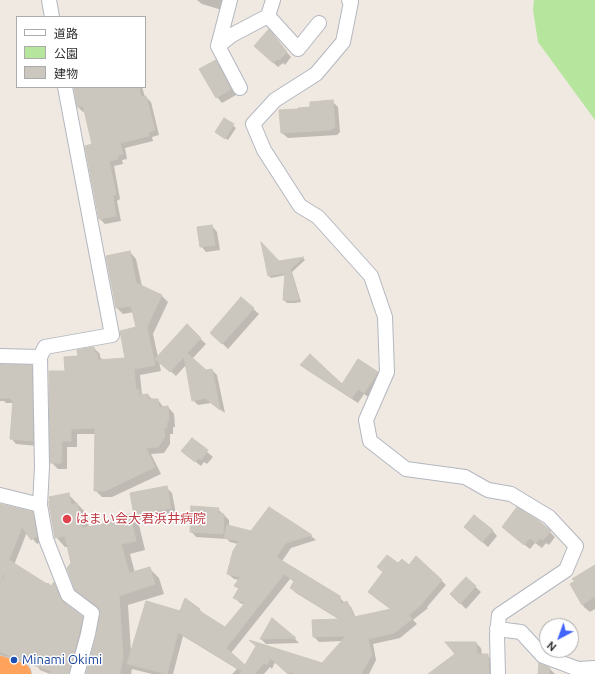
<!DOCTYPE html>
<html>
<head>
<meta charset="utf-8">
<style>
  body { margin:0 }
  #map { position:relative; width:595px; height:674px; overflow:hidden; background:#efe9e1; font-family:Ubuntu,"Noto Sans JP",sans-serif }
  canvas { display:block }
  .legend { position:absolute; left:16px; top:16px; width:130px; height:72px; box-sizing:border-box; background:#fff; border:1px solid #ababab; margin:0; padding:5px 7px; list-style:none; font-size:12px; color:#2e2e2e }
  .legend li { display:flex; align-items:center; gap:8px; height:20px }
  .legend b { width:20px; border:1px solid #ababab }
  .north { position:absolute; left:539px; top:618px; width:40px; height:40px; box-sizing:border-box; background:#fff; border:1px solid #ababab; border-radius:50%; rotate:221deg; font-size:11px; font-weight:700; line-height:16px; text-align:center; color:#2e2e2e }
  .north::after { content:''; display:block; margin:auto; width:14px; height:18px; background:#4264fb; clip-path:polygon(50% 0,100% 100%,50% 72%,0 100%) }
</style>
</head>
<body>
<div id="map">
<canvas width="595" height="674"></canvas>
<ul class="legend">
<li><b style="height:5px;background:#fff"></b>道路</li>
<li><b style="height:11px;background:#b6e59e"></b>公園</li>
<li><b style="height:11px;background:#cbc7bf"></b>建物</li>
</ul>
<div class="north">N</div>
</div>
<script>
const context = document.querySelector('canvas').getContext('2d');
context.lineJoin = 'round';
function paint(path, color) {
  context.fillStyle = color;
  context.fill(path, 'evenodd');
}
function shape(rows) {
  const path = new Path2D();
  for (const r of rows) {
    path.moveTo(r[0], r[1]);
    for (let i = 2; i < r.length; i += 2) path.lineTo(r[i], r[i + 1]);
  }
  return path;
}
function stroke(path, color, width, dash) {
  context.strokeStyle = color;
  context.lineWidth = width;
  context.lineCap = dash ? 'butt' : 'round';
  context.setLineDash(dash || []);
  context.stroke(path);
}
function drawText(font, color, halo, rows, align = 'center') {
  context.font = font + ' Ubuntu,"Noto Sans JP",sans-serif';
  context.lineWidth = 3;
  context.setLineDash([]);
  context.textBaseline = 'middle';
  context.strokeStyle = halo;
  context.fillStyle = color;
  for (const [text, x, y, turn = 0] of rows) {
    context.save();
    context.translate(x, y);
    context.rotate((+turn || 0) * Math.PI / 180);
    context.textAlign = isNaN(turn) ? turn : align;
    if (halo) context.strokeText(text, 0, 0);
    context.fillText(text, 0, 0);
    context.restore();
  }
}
const green = shape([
  [534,0,595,0,595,120,538,42,533,10]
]);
const shadow = shape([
  [197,0,224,0,222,10,202,4],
  [273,36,291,57,285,65,283,63,278,67,260,50],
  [215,61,221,66,236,95,222,103,217,97],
  [75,87,142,87,145,97,146,97,151,102,159,135,152,137,153,141,125,148,127,159,122,160,123,164,114,166,120,199,117,201,121,221,105,224,100,219,93,145,85,111,83,112,78,107],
  [332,101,338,107,340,132,337,135,288,138,282,133,280,111,311,108],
  [225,119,236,128,228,140,219,134],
  [212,226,217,232,220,250,206,252,201,246],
  [263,245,279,263,303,258,305,260,292,272,301,302,295,303,287,303,284,300,286,275,271,278,269,276],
  [130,252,136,259,142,286,162,296,168,302,153,334,158,357,187,326,206,344,192,359,206,371,212,370,217,375,225,413,211,403,198,405,193,400,186,365,176,376,159,361,161,371,140,375,142,395,148,395,153,400,158,400,164,408,168,407,174,414,175,427,173,427,173,434,170,434,170,444,164,453,151,454,161,474,112,497,102,497,95,490,96,434,77,434,77,447,67,447,67,469,58,469,51,462,66,372,79,357,94,348,100,354,100,357,104,361,126,359,137,328,134,312,123,314,117,308],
  [241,298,259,314,228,349,217,338],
  [0,365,31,366,37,372,38,446,16,444,11,438,13,403,6,403,4,401,0,401],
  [302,365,342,385,377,372,383,378,370,398,364,394,358,403,307,370],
  [192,439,213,457,207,464,204,462,201,466,188,456],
  [166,487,172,493,176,514,140,520,135,515],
  [68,494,87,514,89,528,109,524,129,515,139,525,145,550,130,554,135,573,149,568,159,578,164,594,128,605,131,652,181,612,199,609,204,614,225,628,245,605,240,603,235,598,239,589,236,585,239,580,234,579,228,574,238,544,230,542,227,539,196,537,191,531,218,509,229,520,229,527,252,532,270,508,311,536,316,540,291,548,282,561,339,597,345,603,346,602,351,607,356,618,392,610,374,597,384,573,378,567,398,565,409,566,441,580,446,585,427,607,428,608,413,620,417,624,400,638,373,644,376,660,369,674,289,674,275,662,272,669,270,667,264,674,232,674,237,669,183,636,173,674,152,674,132,669,131,674,87,674,97,636,101,610,86,599,76,589,69,547,65,547,56,537],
  [290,579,295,582,291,588,296,593,340,620,314,637,319,642,343,641,323,664,257,646,245,666,231,653],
  [0,505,32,513,37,518,41,541,37,544,27,532,14,565,51,587,54,584,59,589,67,606,87,623,75,674,50,674,40,670,38,667,0,655],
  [492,530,497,536,488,547,471,532],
  [508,532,550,532,555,537,549,545,546,543,542,548,535,543,530,549],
  [595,566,595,609,590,612,584,607,571,585],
  [466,578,481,592,466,609,451,594],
  [273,620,295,639,299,643,266,644,261,639],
  [476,643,481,648,482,655,487,655,492,660,493,674,430,674],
  [549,668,555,674,539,674]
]);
const building = shape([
  [269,29,287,52,279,60,277,59,273,63,254,46,269,29],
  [216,60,231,89,216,98,199,69,216,60],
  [74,87,139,87,141,97,146,96,155,130,148,132,149,136,120,143,123,154,118,155,118,159,109,161,116,194,113,196,116,216,99,219,85,146,92,144,83,106,77,107,74,87],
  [333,100,335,127,331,130,281,133,279,110,298,109,298,108,310,107,310,102,333,100],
  [224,118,234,124,225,139,215,132,224,118],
  [212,225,215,245,200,247,197,227,212,225],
  [261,242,279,261,304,257,290,269,299,299,292,301,283,300,285,273,268,276,261,242],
  [130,251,136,283,162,295,147,327,155,365,134,369,136,390,139,390,139,395,148,394,148,399,158,399,159,407,168,406,169,421,167,421,167,428,164,428,165,437,158,447,146,448,155,467,105,491,94,491,95,428,71,429,71,441,62,441,61,463,50,463,49,371,65,371,64,357,78,356,77,350,94,347,95,353,97,353,98,360,125,358,120,331,136,327,131,306,116,308,106,256,130,251],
  [241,297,254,308,222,344,210,333,241,297],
  [187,324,201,338,187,353,206,370,212,369,220,410,205,398,192,401,184,357,170,372,155,359,187,324],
  [310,354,342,384,358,359,378,372,364,393,358,389,352,398,300,365,310,354],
  [0,364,32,365,33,441,10,439,13,400,11,400,11,398,0,398,0,364],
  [192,438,208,450,201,460,199,458,195,462,181,451,192,438],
  [167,486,171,508,134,515,130,493,167,486],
  [69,493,71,505,77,503,82,528,108,523,107,519,130,514,136,541,121,544,129,573,150,567,155,584,119,596,123,657,120,674,86,674,96,636,100,610,97,606,75,590,67,568,71,563,65,536,55,538,49,504,49,501,50,501,49,497,69,493],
  [0,504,33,512,37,536,31,540,22,527,9,560,47,584,48,583,51,586,54,582,63,602,83,617,69,674,50,674,51,671,34,665,35,664,0,652,0,584,6,575,4,574,0,582,0,504],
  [191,506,219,508,218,513,224,514,223,534,190,532,191,506],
  [269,507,312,535,286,543,276,557,340,596,341,604,347,601,354,617,391,609,368,592,383,572,377,567,387,555,398,563,402,559,409,565,416,556,442,580,422,603,423,603,409,615,412,619,394,633,368,639,372,655,361,674,296,674,290,672,288,674,270,658,267,665,264,663,254,674,240,674,242,671,178,632,167,674,127,664,146,601,180,611,185,598,200,609,198,610,225,627,245,603,233,598,239,588,234,586,240,577,227,574,233,551,239,541,224,538,227,525,251,531,269,507],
  [284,574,294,581,290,588,340,619,312,620,313,637,346,636,322,663,249,640,256,646,245,665,226,648,284,574],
  [517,507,539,521,551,531,543,540,540,538,536,543,530,538,524,545,502,527,517,507],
  [474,515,493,530,482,542,464,527,474,515],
  [595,565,595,596,582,605,570,584,575,581,572,579,595,565],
  [466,577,476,586,460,604,450,594,466,577],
  [272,618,296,638,260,639,272,618],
  [445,642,476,642,477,654,488,654,489,674,428,674,455,654,445,642],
  [539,663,550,668,549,674,538,674,539,663]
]);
const street = shape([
  [49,0,52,17],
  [349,0,351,2,343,42,316,74,275,100,253,124,264,150,300,206,318,217,371,276,385,317,387,372,366,420,370,441,406,469,465,477,488,490,511,494,549,517,576,546,566,570,499,615,497,635,498,674],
  [268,16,298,49,319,23],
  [218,46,230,0],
  [65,87,112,335,45,347,40,357,42,467,40,505,46,539,68,595,92,613,88,634,77,674],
  [240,88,218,46,232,35,268,16,273,0],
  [0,356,40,357],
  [0,495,40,505],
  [497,629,521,632,543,656,578,669,595,668]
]);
const highway = shape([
  [0,667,20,674]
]);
const markers = [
  [67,519,5,"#e0444e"],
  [14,660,4,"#1a4fb4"]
];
const healthNames = [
  ["はまい会大君浜井病院",76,519]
];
const transitNames = [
  ["Minami Okimi",22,660]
];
paint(green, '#b6e59e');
paint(shadow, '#0003');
paint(building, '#cbc7bf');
stroke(building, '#cbc5ba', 1);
stroke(street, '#b4b7c1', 16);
stroke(highway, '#c9c9c9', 24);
stroke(street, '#fff', 14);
stroke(highway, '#ffa35c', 22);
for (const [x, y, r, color] of markers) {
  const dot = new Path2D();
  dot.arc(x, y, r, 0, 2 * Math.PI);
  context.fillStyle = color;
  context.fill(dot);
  stroke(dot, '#fff', 1.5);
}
drawText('13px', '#be3a42', '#fff', healthNames, 'left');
drawText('13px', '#164399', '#fff', transitNames, 'left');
</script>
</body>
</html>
